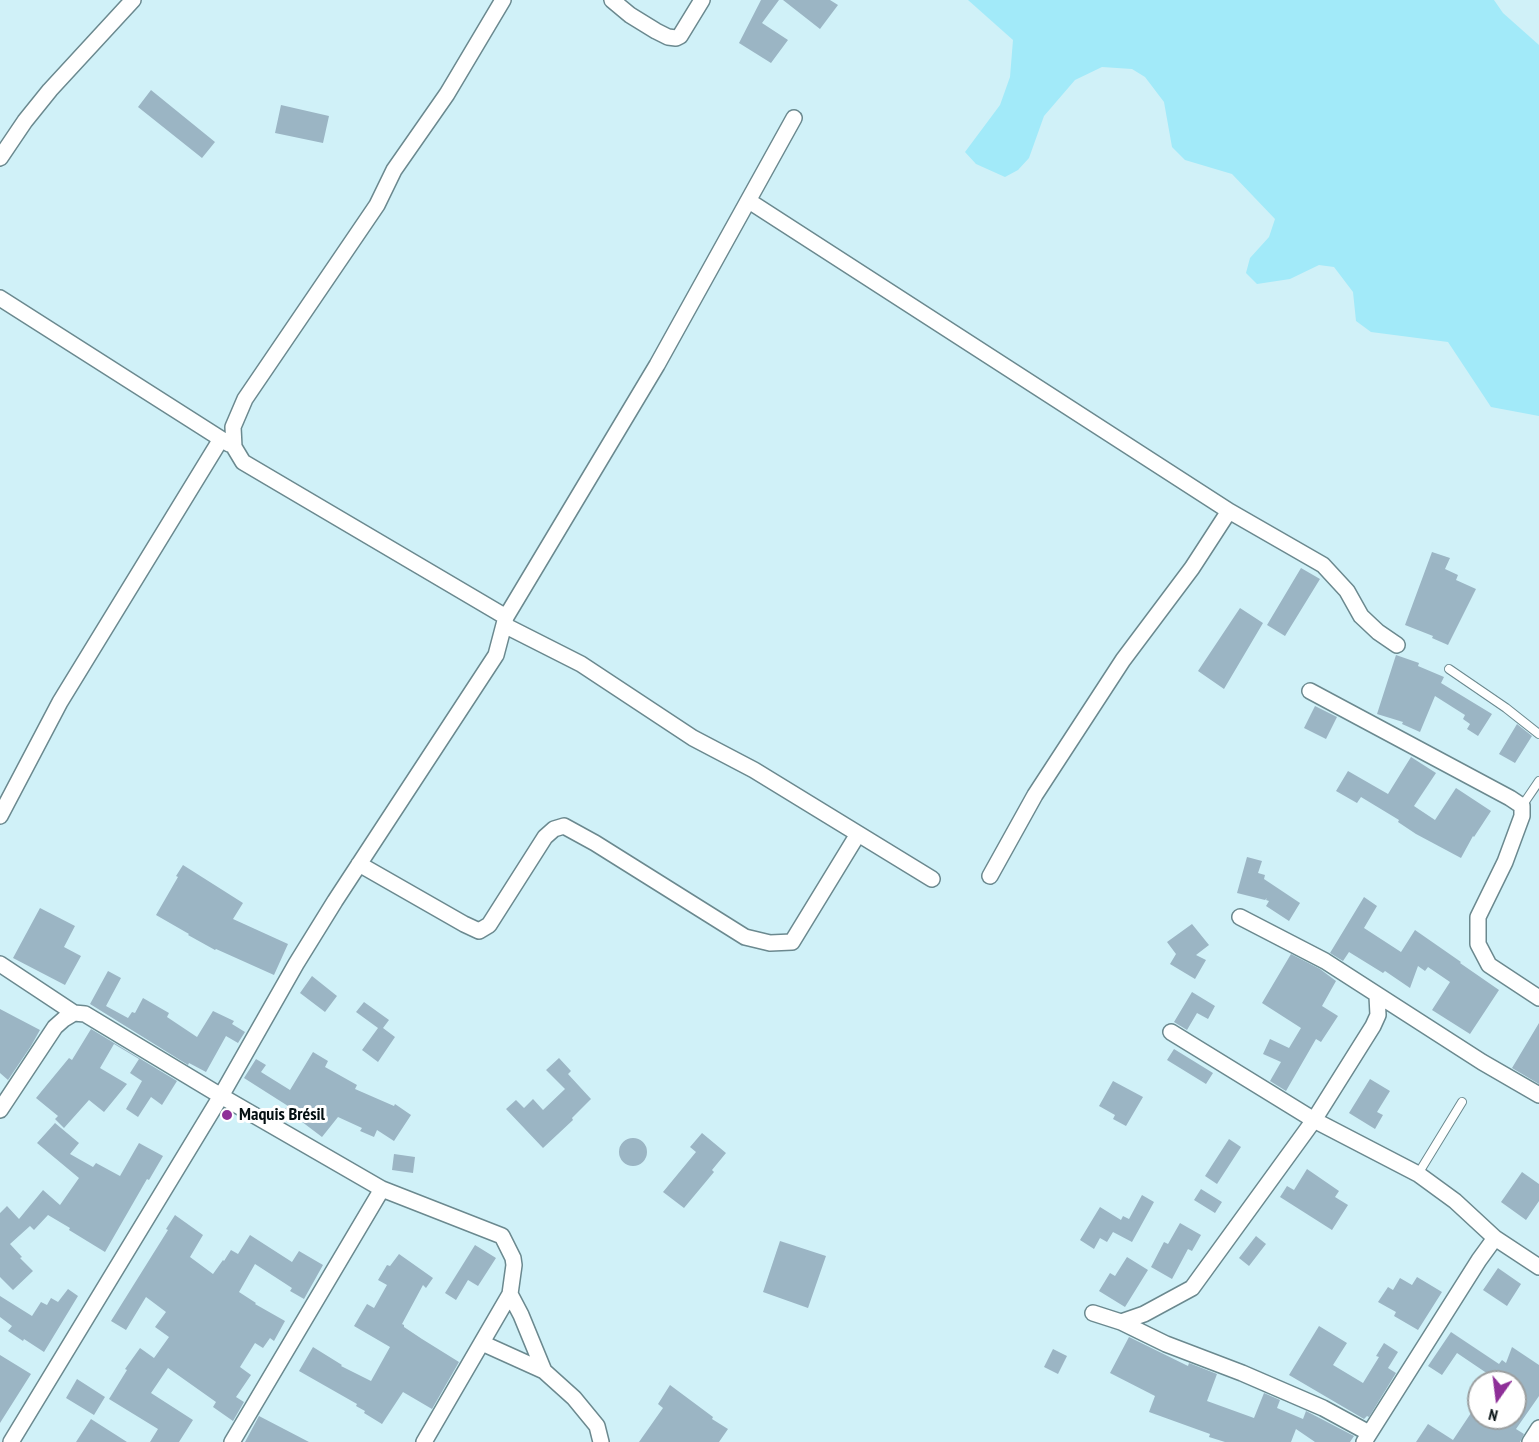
<!DOCTYPE html>
<html>
<head>
<meta charset="utf-8">
<style>
  body { margin:0 }
  #map { position:relative; width:1539px; height:1442px; overflow:hidden; background:#d0f1f8; font-family:"PT Sans Narrow",sans-serif }
  canvas { display:block }
  .north { position:absolute; left:1467px; top:1370px; width:60px; height:60px; box-sizing:border-box; background:#fff; border:2px solid #9b9fa0; border-radius:50%; rotate:194deg; font-size:16px; font-weight:700; line-height:24px; text-align:center; color:#040f11 }
  .north::after { content:''; display:block; margin:auto; width:21px; height:27px; background:#8e2f98; clip-path:polygon(50% 0,100% 100%,50% 72%,0 100%) }
</style>
</head>
<body>
<div id="map">
<canvas width="1539" height="1442"></canvas>
<div class="north">N</div>
</div>
<script>
const context = document.querySelector('canvas').getContext('2d');
context.lineJoin = 'round';
function paint(path, color) {
  context.fillStyle = color;
  context.fill(path, 'evenodd');
}
function shape(rows) {
  const path = new Path2D();
  for (const r of rows) {
    if (r.length === 3) {
      path.moveTo(r[0] + r[2], r[1]);
      path.arc(r[0], r[1], r[2], 0, 2 * Math.PI);
      continue;
    }
    path.moveTo(r[0], r[1]);
    for (let i = 2; i < r.length; i += 2) path.lineTo(r[i], r[i + 1]);
  }
  return path;
}
function stroke(path, color, width, dash) {
  context.strokeStyle = color;
  context.lineWidth = width;
  context.lineCap = dash ? 'butt' : 'round';
  context.setLineDash(dash || []);
  context.stroke(path);
}
function drawText(font, color, halo, rows, align = 'center') {
  context.font = font + ' "PT Sans Narrow",sans-serif';
  context.lineWidth = 6;
  context.setLineDash([]);
  context.textBaseline = 'middle';
  context.strokeStyle = halo;
  context.fillStyle = color;
  for (const [text, x, y, turn = 0] of rows) {
    context.save();
    context.translate(x, y);
    context.rotate((+turn || 0) * Math.PI / 180);
    context.textAlign = isNaN(turn) ? turn : align;
    if (halo) context.strokeText(text, 0, 0);
    context.fillText(text, 0, 0);
    context.restore();
  }
}
const green = shape([
  [968,0,1494,0,1503,13,1539,45,1539,416,1491,407,1448,342,1371,332,1356,321,1353,292,1334,267,1319,265,1290,279,1257,284,1246,273,1250,258,1269,237,1275,219,1232,174,1185,160,1172,147,1164,102,1145,77,1132,69,1102,67,1075,80,1044,116,1029,158,1018,170,1005,177,976,164,965,152,1000,105,1010,77,1013,40]
]);
const building = shape([
  [761,0,779,0,762,23,788,40,771,63,739,43],
  [783,0,830,0,838,5,820,29],
  [151,90,215,142,202,158,138,107],
  [281,105,329,116,323,143,275,133],
  [1432,552,1450,558,1445,569,1458,575,1456,580,1476,589,1448,645,1432,638,1433,636,1405,625],
  [1301,568,1320,579,1285,636,1267,625],
  [1240,608,1263,623,1224,689,1198,671],
  [1396,655,1419,663,1418,666,1444,677,1441,683,1492,714,1478,736,1467,729,1470,724,1463,719,1465,715,1435,696,1420,732,1402,724,1403,722,1377,714],
  [1315,706,1337,717,1326,739,1304,728],
  [1517,724,1532,736,1515,763,1499,754],
  [1411,757,1436,773,1414,806,1435,820,1456,788,1491,811,1474,837,1473,836,1461,858,1416,834,1398,822,1399,820,1361,797,1357,803,1336,791,1348,771,1388,794],
  [1247,857,1262,861,1258,873,1265,875,1264,879,1300,903,1289,921,1266,906,1269,901,1266,900,1267,898,1265,900,1237,893],
  [183,865,243,903,233,919,288,944,274,975,216,949,215,950,188,935,189,934,156,915,178,877,176,876],
  [1364,897,1377,906,1364,928,1401,952,1415,930,1461,962,1460,963,1499,990,1470,1034,1432,1010,1450,982,1428,967,1425,971,1418,966,1410,988,1385,971,1383,973,1349,952,1343,961,1330,953],
  [40,908,75,926,64,947,81,956,65,985,13,958],
  [1192,924,1209,945,1196,955,1206,960,1195,979,1170,964,1176,954,1167,942],
  [1291,954,1320,969,1336,981,1322,1006,1338,1016,1321,1042,1316,1039,1286,1091,1270,1081,1281,1062,1263,1054,1270,1039,1289,1048,1301,1028,1262,1003],
  [108,971,121,978,106,1006,128,1018,132,1012,135,1013,143,998,169,1013,167,1017,197,1037,213,1011,234,1021,232,1024,245,1032,238,1043,226,1036,206,1072,189,1063,188,1065,90,1004],
  [312,976,337,996,325,1012,300,993],
  [1192,992,1215,1006,1208,1019,1197,1013,1187,1030,1174,1022],
  [364,1002,389,1020,383,1028,395,1037,378,1062,362,1050,378,1028,356,1012],
  [0,1009,40,1030,31,1046,8,1080,0,1073],
  [1539,1023,1539,1084,1512,1068],
  [91,1029,177,1081,162,1105,151,1097,138,1117,126,1109,142,1081,130,1073,139,1059,114,1044,100,1068,127,1084,104,1112,89,1100,64,1128,55,1119,58,1116,36,1098,69,1058,72,1060],
  [1174,1049,1213,1073,1206,1084,1167,1060],
  [313,1052,328,1061,325,1067,357,1085,355,1089,394,1106,395,1104,411,1115,394,1141,377,1130,374,1137,360,1131,362,1128,338,1117,322,1137,285,1109,288,1106,244,1078,256,1059,266,1065,261,1072,290,1090],
  [559,1058,571,1071,568,1074,591,1099,572,1118,573,1120,543,1148,506,1109,516,1100,524,1108,533,1099,543,1110,565,1089,546,1070],
  [1370,1079,1390,1091,1377,1112,1383,1115,1375,1129,1349,1113],
  [1113,1081,1143,1097,1126,1126,1113,1119,1115,1115,1099,1106],
  [55,1123,79,1143,70,1154,93,1167,96,1163,120,1176,139,1143,163,1156,149,1180,147,1179,105,1252,69,1230,70,1228,48,1215,34,1230,30,1226,10,1244,22,1257,20,1258,33,1271,13,1290,0,1277,0,1213,7,1206,19,1219,43,1190,60,1205,79,1178,37,1143],
  [702,1133,726,1153,712,1170,714,1172,684,1208,663,1192,696,1152,690,1147],
  [633,1152,14],
  [1229,1139,1241,1147,1217,1184,1205,1176],
  [394,1154,415,1157,413,1173,392,1170],
  [1307,1169,1339,1191,1335,1197,1348,1205,1332,1230,1280,1197,1287,1186,1294,1190],
  [1522,1172,1539,1184,1539,1201,1526,1220,1501,1202],
  [1201,1189,1222,1202,1215,1213,1194,1200],
  [1142,1195,1154,1202,1132,1242,1113,1232,1107,1242,1100,1238,1094,1249,1080,1240,1100,1207,1121,1220,1123,1216,1129,1219],
  [175,1215,203,1235,190,1257,213,1274,223,1260,224,1261,231,1250,238,1254,250,1235,292,1262,299,1251,323,1265,304,1299,290,1291,292,1288,255,1264,239,1292,256,1303,255,1304,285,1321,274,1341,270,1338,263,1348,255,1343,240,1367,251,1375,236,1397,244,1402,233,1421,213,1407,216,1402,168,1368,151,1393,193,1420,179,1442,150,1442,158,1429,109,1399,127,1370,125,1369,140,1348,154,1358,169,1337,155,1327,166,1312,146,1297,126,1330,111,1321,168,1230,166,1229],
  [1180,1223,1201,1235,1192,1251,1188,1249,1172,1279,1151,1267,1164,1242,1168,1244],
  [1256,1236,1266,1244,1249,1266,1239,1258],
  [780,1241,826,1256,808,1308,763,1292],
  [475,1245,496,1258,478,1286,468,1280,456,1300,445,1293],
  [399,1254,433,1278,426,1288,423,1285,402,1324,404,1325,404,1327,422,1339,459,1362,432,1409,403,1392,382,1424,364,1413,365,1411,356,1406,357,1404,299,1371,313,1347,342,1365,341,1366,371,1381,390,1347,354,1326,367,1304,374,1308,387,1285,378,1280,387,1265,390,1266],
  [1127,1257,1148,1270,1125,1307,1099,1291,1110,1273,1115,1276],
  [1498,1268,1521,1284,1507,1306,1483,1290],
  [1417,1277,1442,1292,1418,1330,1394,1316,1396,1312,1378,1302,1388,1287,1393,1290,1400,1278,1412,1285],
  [68,1289,78,1296,44,1352,24,1339,23,1341,8,1331,12,1326,0,1317,0,1296,32,1316,41,1302,47,1305,51,1298,58,1302],
  [1319,1326,1347,1343,1333,1365,1363,1383,1379,1357,1376,1356,1384,1343,1398,1352,1388,1368,1396,1373,1369,1417,1367,1416,1364,1419,1289,1375],
  [1451,1332,1499,1364,1502,1360,1506,1363,1512,1347,1539,1365,1539,1396,1516,1429,1524,1434,1520,1442,1416,1442,1428,1424,1453,1440,1479,1401,1479,1418,1515,1418,1515,1382,1487,1382,1491,1376,1457,1353,1442,1375,1428,1366],
  [1129,1337,1188,1366,1189,1363,1217,1374,1207,1401,1254,1418,1264,1393,1280,1400,1277,1408,1303,1419,1306,1411,1354,1436,1350,1442,1315,1442,1296,1429,1291,1442,1225,1442,1209,1437,1210,1434,1149,1412,1155,1396,1110,1373],
  [1053,1349,1067,1356,1058,1374,1044,1367],
  [0,1355,31,1374,0,1423],
  [77,1379,105,1397,94,1415,66,1398],
  [670,1385,713,1417,712,1419,728,1429,719,1442,639,1442,663,1408,658,1404],
  [259,1416,309,1442,245,1442],
  [91,1419,127,1442,76,1442]
]);
const service = shape([
  [1449,669,1506,708,1539,734],
  [1522,806,1539,781],
  [1418,1174,1462,1102]
]);
const minor = shape([
  [503,0,447,94,394,170,377,205,245,399,233,427,234,447,243,462,506,617],
  [612,0,630,15,656,31,668,37,676,38,680,36,702,0],
  [0,158,25,121,50,90,133,0],
  [749,201,1229,511,1192,568,1123,660,1035,795,990,876],
  [0,298,229,444],
  [1229,511,1323,565,1347,591,1361,616,1378,632,1397,645],
  [504,625,581,664,693,738,754,770,932,879],
  [1310,691,1510,798,1522,806,1522,816,1505,862,1478,917,1478,944,1489,965,1539,998],
  [0,816,60,702,221,439],
  [359,864,464,924,479,931,489,925,545,837,554,829,564,826,595,843,745,937,770,943,792,942,858,834],
  [1240,917,1325,961,1482,1062,1539,1095],
  [0,964,74,1013],
  [1171,1032,1314,1120,1418,1174,1455,1201,1495,1238,1539,1267],
  [0,1110,55,1027,64,1019,74,1013,85,1014,221,1096,382,1189,502,1236,513,1258,514,1265,510,1294,424,1442],
  [510,1294,521,1315,544,1371],
  [1093,1313,1121,1322,1166,1344,1242,1373,1323,1408,1369,1433],
  [1121,1322,1144,1314,1192,1288,1314,1120,1373,1026,1378,1015,1377,996],
  [482,1343,544,1371,574,1398,597,1426,601,1442],
  [11,1442,221,1096,296,964,335,901,496,655,506,617,657,365,794,118],
  [232,1442,382,1189],
  [1364,1442,1479,1260,1495,1238],
  [1530,1442,1539,1428]
]);
const markers = [
  [227,1115,6,"#8e2f98"]
];
const poiNames = [
  ["Maquis Brésil",239,1115]
];
paint(green, '#a2eaf9');
paint(building, '#9bb5c4');
stroke(service, '#6b898f', 10);
stroke(minor, '#6b898f', 18);
stroke(service, '#fff', 8);
stroke(minor, '#fff', 15);
for (const [x, y, r, color] of markers) {
  const dot = new Path2D();
  dot.arc(x, y, r, 0, 2 * Math.PI);
  context.fillStyle = color;
  context.fill(dot);
  stroke(dot, '#fff', 2);
}
drawText('bold 18px', '#040f11', '#fff', poiNames, 'left');
</script>
</body>
</html>
